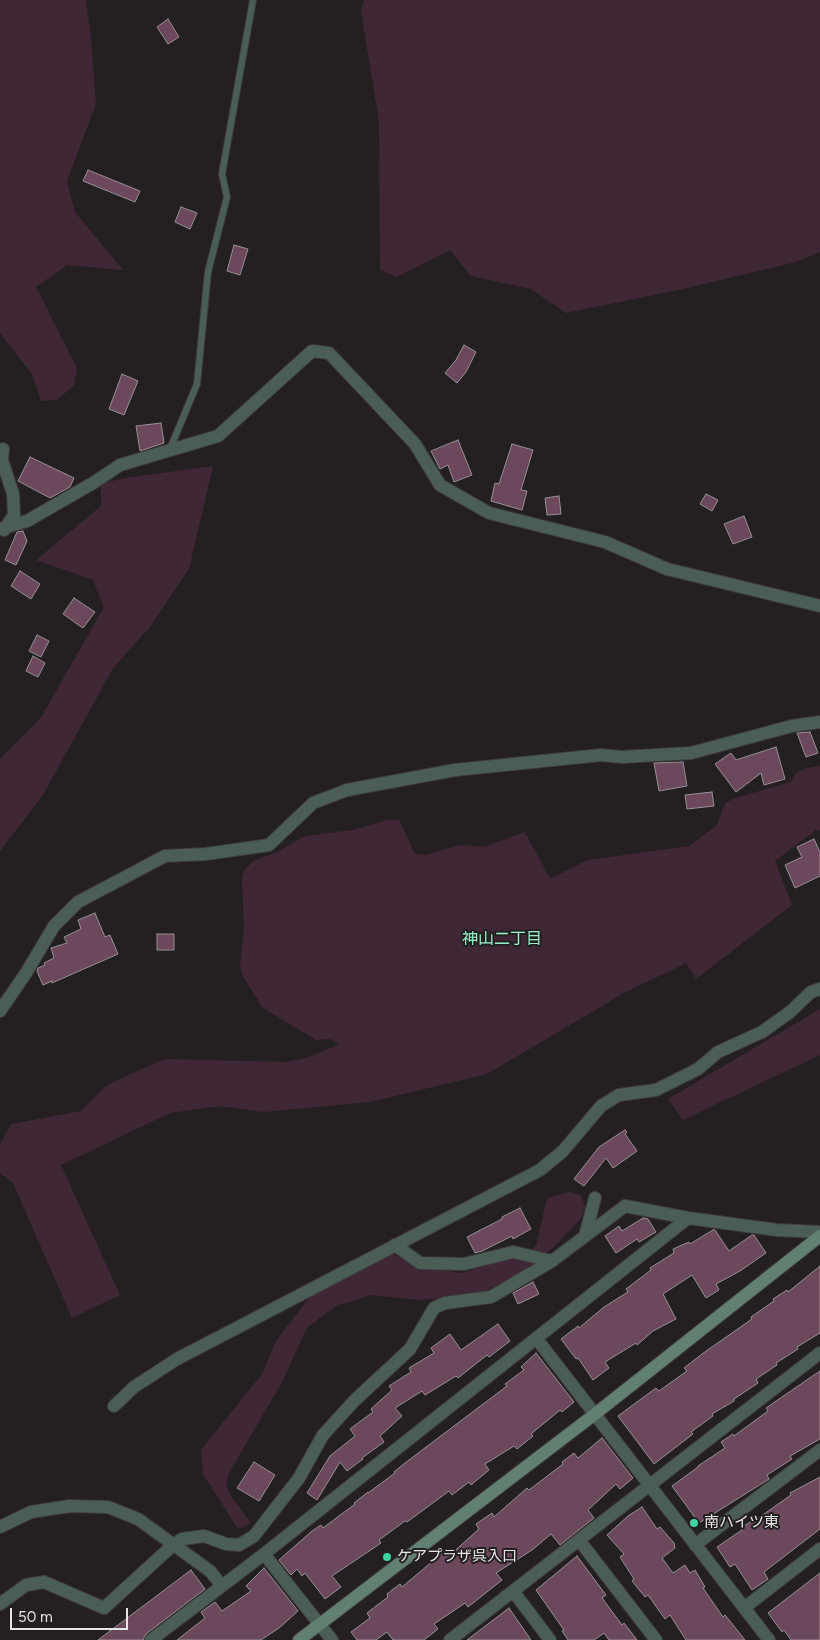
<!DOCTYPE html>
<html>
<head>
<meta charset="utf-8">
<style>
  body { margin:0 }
  #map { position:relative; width:820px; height:1640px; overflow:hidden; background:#242022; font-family:Figtree,sans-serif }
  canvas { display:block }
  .scale { position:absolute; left:10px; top:1608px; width:118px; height:22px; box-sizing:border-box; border:2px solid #e7e4e5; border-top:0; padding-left:6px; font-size:15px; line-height:18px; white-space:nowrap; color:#e7e4e5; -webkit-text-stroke:4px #242022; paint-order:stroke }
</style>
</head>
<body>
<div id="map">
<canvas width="820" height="1640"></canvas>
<div class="scale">50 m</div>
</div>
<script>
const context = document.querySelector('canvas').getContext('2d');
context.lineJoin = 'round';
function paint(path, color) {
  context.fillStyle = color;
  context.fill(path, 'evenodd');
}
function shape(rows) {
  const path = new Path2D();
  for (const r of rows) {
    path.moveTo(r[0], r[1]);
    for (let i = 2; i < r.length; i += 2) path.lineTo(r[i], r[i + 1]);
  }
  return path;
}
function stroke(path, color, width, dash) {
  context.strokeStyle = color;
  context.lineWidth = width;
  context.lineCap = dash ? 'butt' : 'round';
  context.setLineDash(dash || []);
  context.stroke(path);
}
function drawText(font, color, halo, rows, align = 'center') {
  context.font = font + ' Figtree,"Noto Sans JP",sans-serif';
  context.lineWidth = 4;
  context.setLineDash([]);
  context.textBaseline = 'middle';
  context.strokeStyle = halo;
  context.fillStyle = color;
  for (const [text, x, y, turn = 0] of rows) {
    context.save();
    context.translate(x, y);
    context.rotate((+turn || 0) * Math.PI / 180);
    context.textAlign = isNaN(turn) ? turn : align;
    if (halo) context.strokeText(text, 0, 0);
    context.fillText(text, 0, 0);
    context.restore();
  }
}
const green = shape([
  [0,0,86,0,91,39,96,104,67,181,75,212,123,270,67,265,36,287,77,368,74,386,56,400,41,401,32,374,0,333],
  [364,0,820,0,820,252,796,262,683,289,566,313,531,289,471,276,450,250,397,277,380,270,379,121,361,12],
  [213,466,189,569,149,628,113,668,43,795,0,851,0,759,40,719,104,607,93,580,36,560,101,506,101,483,132,477],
  [820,766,820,831,816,830,775,861,792,905,696,979,686,963,624,993,487,1074,370,1102,263,1112,220,1106,170,1113,61,1165,120,1295,72,1318,13,1183,0,1173,0,1145,11,1124,81,1111,107,1085,164,1059,285,1062,307,1058,340,1044,330,1039,316,1040,263,1008,243,977,240,966,244,930,242,881,244,870,253,861,275,853,305,836,353,830,387,820,399,820,415,854,426,855,460,845,484,847,525,832,550,879,588,860,689,846,717,825,725,803,735,798,791,782,796,773,807,768],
  [820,1009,820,1055,683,1120,668,1099],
  [569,1192,581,1195,585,1207,581,1218,555,1246,526,1270,478,1295,419,1300,371,1295,336,1306,307,1328,281,1384,229,1473,226,1484,230,1495,251,1523,238,1529,203,1474,201,1450,262,1374,276,1341,312,1294,391,1253,413,1265,461,1273,527,1253,536,1246,547,1198]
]);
const building = shape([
  [168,19,179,37,168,44,157,27,168,19],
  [88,170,140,191,135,202,83,181,88,170],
  [181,207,197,213,190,229,175,222,181,207],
  [234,245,248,249,240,275,227,271,234,245],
  [464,345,476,352,466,372,457,383,445,373,456,360,464,345],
  [122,374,138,381,124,415,109,409,122,374],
  [161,423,164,443,140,451,136,426,161,423],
  [458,440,472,475,454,482,448,465,440,469,431,451,458,440],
  [512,444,533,450,521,490,527,491,522,510,491,501,495,483,499,484,512,444],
  [30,457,74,478,70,487,50,498,18,481,30,457],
  [706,494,718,500,712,511,700,504,706,494],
  [559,496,561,514,547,515,545,498,559,496],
  [744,516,752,537,733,544,724,524,744,516],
  [23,531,27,541,16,565,5,560,17,532,23,531],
  [20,571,40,584,31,599,11,586,20,571],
  [74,598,95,612,83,628,63,614,74,598],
  [37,635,49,641,41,657,29,651,37,635],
  [33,656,45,663,38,677,26,671,33,656],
  [810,732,818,753,806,757,797,733,810,732],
  [776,747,785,779,764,785,761,773,736,792,715,764,731,753,736,760,776,747],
  [683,762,687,786,659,791,654,763,683,762],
  [712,792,714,806,687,809,685,795,712,792],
  [814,839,820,852,820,876,795,888,785,865,802,857,797,847,814,839],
  [95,913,105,937,110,935,118,954,52,983,52,981,43,985,37,971,38,968,45,965,44,963,54,958,51,948,67,943,64,937,81,929,78,920,95,913],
  [157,934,174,934,174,950,157,950,157,934],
  [625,1130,627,1132,625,1134,637,1151,613,1168,606,1158,584,1186,574,1179,599,1147,625,1130],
  [520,1208,531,1229,513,1239,512,1236,482,1251,475,1253,467,1237,502,1219,502,1217,520,1208],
  [643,1218,648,1219,656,1232,639,1242,637,1239,616,1253,605,1236,619,1226,622,1231,643,1218],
  [713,1230,715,1230,729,1251,752,1235,754,1235,766,1253,740,1271,716,1284,719,1290,706,1298,692,1275,663,1294,676,1319,653,1331,637,1345,636,1343,605,1362,609,1368,593,1380,578,1358,576,1359,561,1339,578,1326,579,1328,604,1307,628,1292,626,1289,651,1270,650,1268,674,1253,673,1249,689,1242,690,1244,713,1230],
  [820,1266,820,1333,797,1347,798,1349,776,1363,777,1365,756,1379,758,1383,734,1399,734,1401,712,1414,713,1416,691,1432,693,1434,654,1464,618,1416,656,1388,659,1391,687,1371,684,1368,702,1354,752,1319,751,1317,774,1301,773,1299,787,1290,788,1292,820,1266],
  [533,1282,539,1294,518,1304,513,1293,533,1282],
  [498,1324,510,1341,489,1357,487,1355,458,1378,456,1376,425,1395,422,1391,395,1408,402,1416,380,1436,384,1442,362,1458,363,1459,347,1471,340,1462,317,1500,307,1493,330,1456,355,1436,350,1429,373,1412,371,1409,392,1390,389,1386,411,1372,409,1368,434,1353,431,1348,450,1334,461,1350,498,1324],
  [536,1353,574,1402,562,1412,560,1410,531,1434,533,1436,517,1449,514,1446,485,1464,489,1470,471,1485,469,1482,452,1495,449,1491,407,1522,405,1521,379,1540,381,1543,332,1576,341,1587,325,1599,305,1573,302,1576,297,1569,291,1575,279,1560,312,1531,321,1525,323,1528,355,1504,354,1503,368,1492,368,1493,395,1473,394,1472,405,1463,507,1386,505,1384,524,1370,521,1367,536,1353],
  [820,1371,820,1439,790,1456,792,1459,767,1475,769,1479,699,1523,672,1486,698,1467,698,1466,725,1448,721,1442,733,1434,734,1436,768,1411,766,1408,820,1371],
  [602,1438,633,1478,620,1489,616,1484,588,1510,594,1518,560,1545,551,1534,532,1550,496,1573,502,1580,468,1607,465,1603,434,1624,438,1629,424,1640,393,1640,387,1632,376,1640,357,1640,351,1632,370,1618,367,1613,388,1597,387,1594,400,1584,402,1587,446,1550,450,1555,479,1529,476,1524,492,1513,494,1517,527,1488,529,1490,563,1464,562,1462,574,1453,578,1458,602,1438],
  [254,1462,275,1475,259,1501,237,1488,254,1462],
  [820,1477,820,1529,764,1572,768,1579,752,1590,735,1564,730,1567,717,1547,742,1530,741,1528,756,1518,757,1519,791,1495,790,1493,820,1477],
  [642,1507,657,1529,660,1527,674,1543,675,1548,662,1558,673,1573,685,1565,690,1573,695,1570,705,1587,703,1588,723,1617,725,1615,745,1640,686,1640,670,1615,665,1619,648,1595,645,1597,632,1581,634,1579,620,1557,624,1554,607,1535,628,1516,642,1507],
  [577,1556,606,1595,602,1598,622,1625,624,1623,637,1640,609,1640,604,1633,594,1640,568,1640,562,1631,564,1630,536,1590,577,1556],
  [264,1568,298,1611,279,1628,261,1640,177,1640,205,1618,201,1612,215,1602,222,1611,251,1591,246,1586,264,1568],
  [191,1570,205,1589,146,1634,143,1640,98,1640,191,1570],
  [820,1573,820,1640,791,1640,784,1630,782,1632,768,1613,820,1573],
  [509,1608,531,1640,467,1640,509,1608]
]);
const lane = shape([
  [170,449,197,384,208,272,227,197,222,174,253,0]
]);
const street = shape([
  [3,449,2,460,13,494,14,515,4,530],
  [0,529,27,521,93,483,120,465,218,436,312,351,329,353,415,444,440,485,489,513,605,542,667,569,820,606],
  [0,1011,26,973,54,926,78,902,165,856,206,854,269,845,313,803,347,790,455,770,601,755,622,757,691,753,792,726,820,722],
  [585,1236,595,1198],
  [395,1245,420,1263,464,1264,513,1252,552,1261],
  [536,1338,769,1640],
  [114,1406,134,1387,177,1359,540,1170,563,1151,601,1106,619,1095,656,1090,698,1069,718,1052,762,1032,790,1012,811,992,820,989],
  [0,1527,31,1512,70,1506,108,1507,138,1519,210,1571,222,1586],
  [579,1540,656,1640],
  [695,1545,820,1450],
  [264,1554,332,1640],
  [513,1591,550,1640],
  [0,1604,26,1585,44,1582,104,1608,173,1545,182,1539,204,1536,226,1544,239,1545,254,1536,299,1478,323,1435,355,1400,410,1349,434,1308,445,1303,491,1297,552,1261,625,1206,688,1218,777,1230,820,1232],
  [744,1608,820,1549],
  [151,1640,264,1554,688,1218],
  [450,1640,820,1353]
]);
const secondary = shape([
  [299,1640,595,1414,820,1236]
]);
const markers = [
  [694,1523,5,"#42d4a0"],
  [387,1557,5,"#42d4a0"]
];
const poiNames = [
  ["南ハイツ東",704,1523],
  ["ケアプラザ呉入口",397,1557]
];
const neighbourhoodNames = [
  ["神山二丁目",502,939]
];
paint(green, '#3f2735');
paint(building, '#6c485d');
stroke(building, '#969093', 1);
stroke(lane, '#3f3b3d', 8);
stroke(street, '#3f3b3d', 14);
stroke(secondary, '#3f3b3d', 14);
stroke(lane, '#4b5e55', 6);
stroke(street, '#4b5e55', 12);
stroke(secondary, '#628072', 12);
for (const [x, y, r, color] of markers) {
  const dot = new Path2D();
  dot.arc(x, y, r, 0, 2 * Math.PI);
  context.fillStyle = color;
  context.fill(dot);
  stroke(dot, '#242022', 2);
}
drawText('15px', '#e7e4e5', '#242022', poiNames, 'left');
drawText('16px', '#97eec8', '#242022', neighbourhoodNames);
</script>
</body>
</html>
